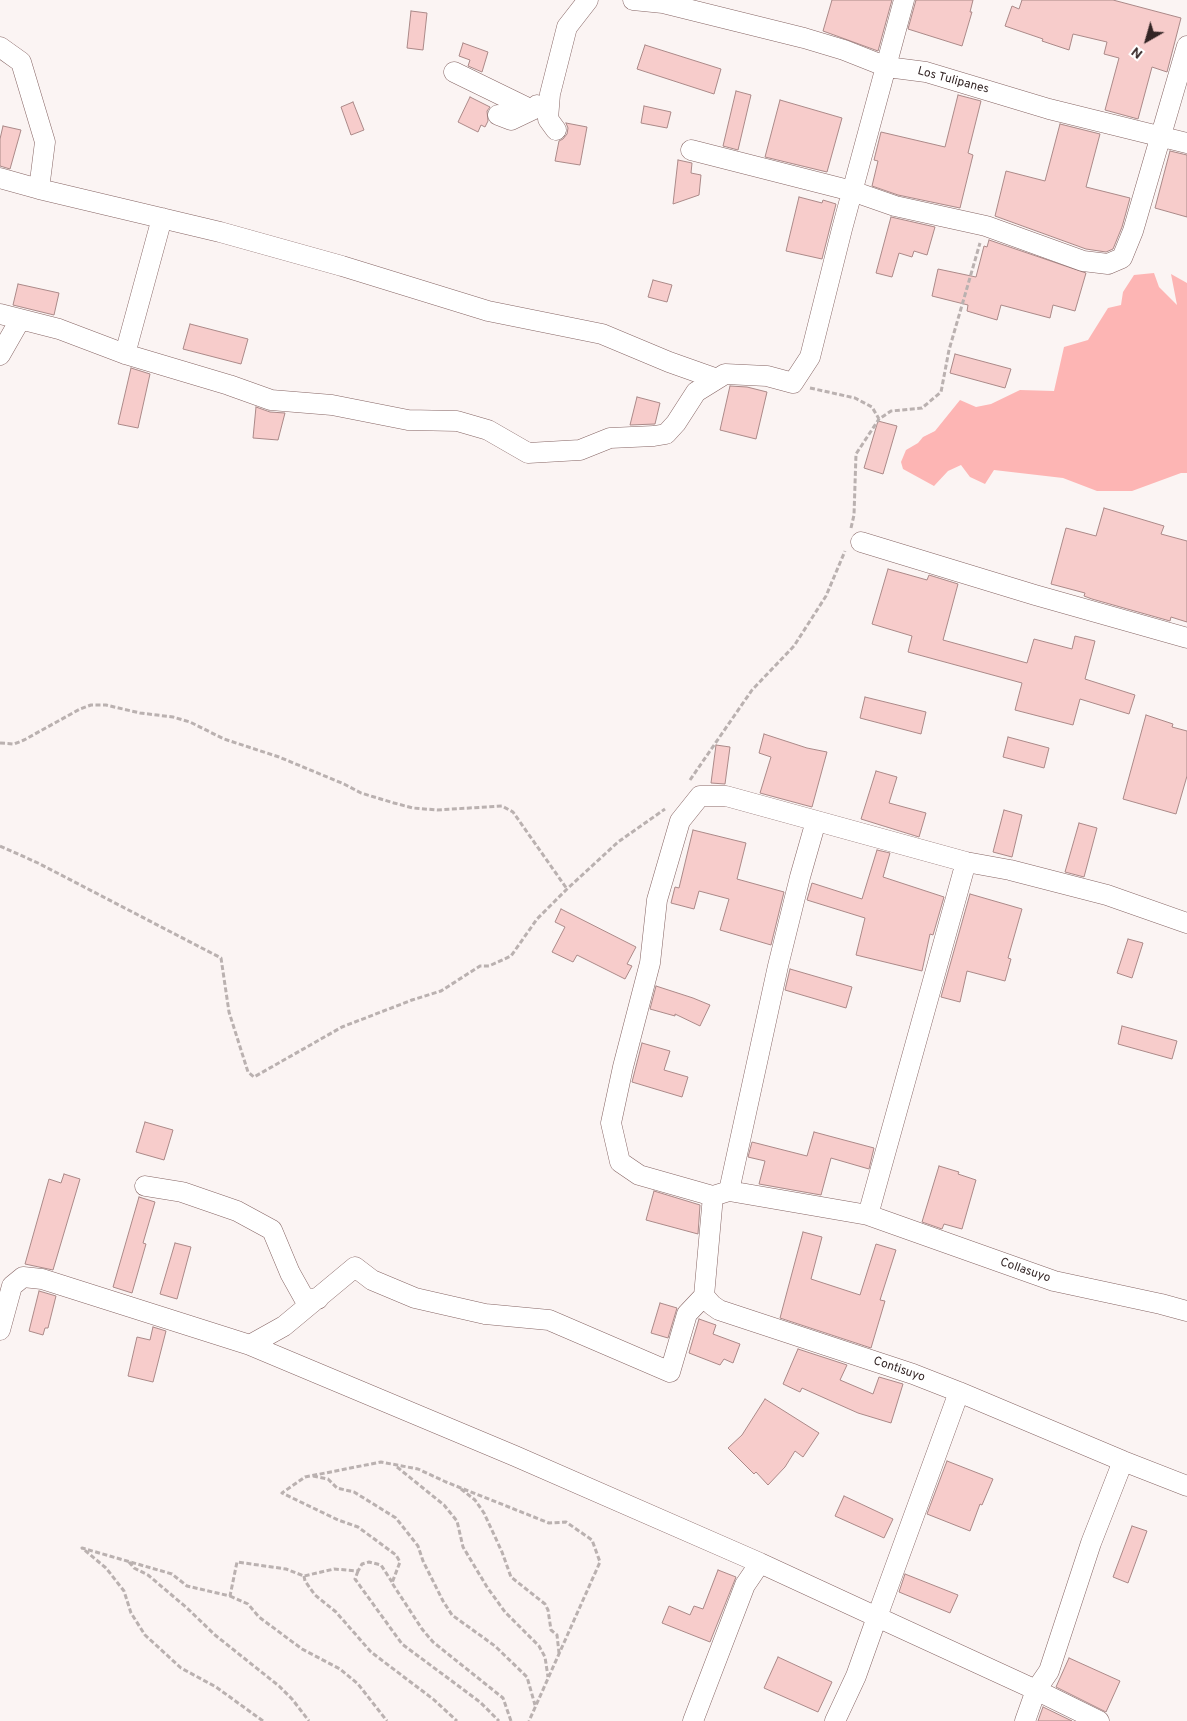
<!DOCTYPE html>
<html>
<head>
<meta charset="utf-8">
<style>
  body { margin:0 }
  #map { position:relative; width:1187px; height:1721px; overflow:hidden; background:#fbf4f3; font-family:Overpass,sans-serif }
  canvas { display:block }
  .north { position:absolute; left:1122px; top:15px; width:50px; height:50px; -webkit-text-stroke:4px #fff; paint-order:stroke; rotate:218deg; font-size:14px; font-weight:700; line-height:20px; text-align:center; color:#332525 }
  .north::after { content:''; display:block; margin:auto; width:18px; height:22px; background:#332525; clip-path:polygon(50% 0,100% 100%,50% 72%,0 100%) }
</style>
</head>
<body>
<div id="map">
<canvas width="1187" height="1721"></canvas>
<div class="north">N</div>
</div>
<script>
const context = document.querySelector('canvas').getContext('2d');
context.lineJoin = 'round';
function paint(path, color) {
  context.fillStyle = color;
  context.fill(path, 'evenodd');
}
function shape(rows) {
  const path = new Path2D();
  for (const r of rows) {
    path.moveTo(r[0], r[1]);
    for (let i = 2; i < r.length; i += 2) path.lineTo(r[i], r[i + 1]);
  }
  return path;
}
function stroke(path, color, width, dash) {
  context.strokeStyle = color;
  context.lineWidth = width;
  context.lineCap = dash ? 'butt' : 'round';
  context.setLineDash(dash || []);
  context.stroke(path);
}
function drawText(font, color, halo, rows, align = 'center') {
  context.font = font + ' Overpass,sans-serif';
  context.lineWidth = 5;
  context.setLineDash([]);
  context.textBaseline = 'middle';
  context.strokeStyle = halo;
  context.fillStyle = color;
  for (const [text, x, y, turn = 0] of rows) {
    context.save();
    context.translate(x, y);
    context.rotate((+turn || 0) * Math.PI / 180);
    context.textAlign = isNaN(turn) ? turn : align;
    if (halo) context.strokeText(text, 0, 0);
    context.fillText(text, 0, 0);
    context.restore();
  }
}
const green = shape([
  [1154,273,1159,287,1177,305,1171,274,1187,283,1187,473,1181,473,1132,491,1097,491,1063,478,994,470,985,484,970,477,961,465,948,471,934,486,903,469,901,462,906,450,918,443,923,437,935,431,960,400,976,407,991,404,1020,390,1054,391,1064,347,1088,340,1108,308,1121,305,1123,292,1134,275]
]);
const building = shape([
  [832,0,892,0,878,51,823,31,832,0],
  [916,0,973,0,970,12,972,12,962,46,908,29,916,0],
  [1022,0,1113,0,1181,18,1167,72,1152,67,1138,119,1105,110,1119,58,1104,54,1107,42,1073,34,1069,50,1042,41,1043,39,1005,26,1012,6,1019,9,1022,0],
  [411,11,427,13,423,50,407,48,411,11],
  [463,43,488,52,482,72,468,66,470,60,459,56,463,43],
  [645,45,721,69,714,94,637,69,645,45],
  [736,91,751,95,738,150,723,146,736,91],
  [958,95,981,101,968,153,973,155,960,208,898,195,872,186,878,161,874,160,881,132,945,147,958,95],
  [470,97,490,107,487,111,488,121,485,127,481,125,478,132,458,122,470,97],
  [780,100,842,118,827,172,765,157,780,100],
  [353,102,364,130,351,135,341,107,353,102],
  [644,106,671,112,667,128,641,123,644,106],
  [566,123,587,127,580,165,555,161,559,141,563,139,567,134,568,128,566,123],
  [1060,124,1100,134,1086,187,1130,198,1122,227,1113,249,1106,252,1086,249,995,216,1006,171,1045,181,1060,124],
  [3,126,21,130,10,169,0,166,0,139,3,126],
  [1170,151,1187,155,1187,217,1155,208,1170,151],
  [678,160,692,163,691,173,701,175,699,195,673,204,678,160],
  [799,197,822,203,823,200,836,204,822,259,786,251,799,197],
  [891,217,935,227,927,255,914,251,912,257,899,253,892,277,876,273,891,217],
  [989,240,1086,273,1075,311,1053,305,1050,318,1001,305,997,320,967,311,968,305,932,296,938,269,976,277,984,246,987,247,989,240],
  [653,280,672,285,667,302,648,297,653,280],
  [18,284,59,293,54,315,13,305,18,284],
  [190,324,248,339,241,364,183,349,190,324],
  [955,354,1011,369,1005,388,950,373,955,354],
  [131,368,150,374,138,428,118,424,131,368],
  [730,386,747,387,767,392,756,439,720,430,730,386],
  [637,397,660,403,655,424,630,425,637,397],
  [256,407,270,412,285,413,278,440,253,438,256,407],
  [878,421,897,426,883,474,864,468,878,421],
  [1104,508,1164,526,1161,534,1187,541,1187,622,1171,617,1170,621,1092,599,1084,596,1085,593,1051,584,1066,528,1096,536,1104,508],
  [888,569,927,580,929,575,958,584,943,640,1027,663,1034,639,1072,649,1075,636,1095,641,1085,679,1135,695,1129,714,1080,699,1073,725,1015,710,1022,683,908,652,912,636,872,624,888,569],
  [865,697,926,712,921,734,860,718,865,697],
  [1146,715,1173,724,1172,727,1187,731,1187,776,1176,814,1123,799,1146,715],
  [764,734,807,748,827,752,812,807,760,793,771,757,759,753,764,734],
  [1008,737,1049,748,1044,768,1003,757,1008,737],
  [716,745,730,747,725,784,711,783,716,745],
  [876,771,897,777,889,803,926,813,919,837,861,819,876,771],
  [1004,810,1022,815,1012,857,993,852,1004,810],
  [1079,823,1097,828,1084,877,1065,872,1079,823],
  [693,830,746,843,737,879,784,892,771,945,720,930,729,899,699,891,694,909,671,903,675,887,679,888,693,830],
  [877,850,890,853,883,877,944,897,933,935,930,934,922,971,856,955,865,918,807,900,812,883,862,899,877,850],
  [970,894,1022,909,1008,958,1011,959,1005,981,967,971,960,1002,941,997,970,894],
  [561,909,636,947,627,964,632,966,625,979,577,955,573,962,552,952,565,927,555,922,561,909],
  [1128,939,1143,943,1132,978,1117,973,1128,939],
  [790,969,852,987,846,1008,785,990,790,969],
  [656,986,693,998,710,1005,700,1026,675,1014,675,1016,650,1009,656,986],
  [1122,1026,1177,1041,1172,1059,1118,1044,1122,1026],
  [642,1043,670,1051,664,1070,688,1077,682,1097,632,1082,642,1043],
  [145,1122,173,1130,164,1160,136,1152,145,1122],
  [814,1132,874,1148,869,1169,831,1158,821,1195,759,1184,765,1161,748,1157,752,1142,807,1156,814,1132],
  [939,1166,959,1172,958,1174,976,1180,962,1229,944,1224,942,1229,922,1222,939,1166],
  [64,1174,80,1179,53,1270,25,1264,49,1179,61,1183,64,1174],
  [654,1191,700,1205,698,1234,646,1220,654,1191],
  [139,1197,155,1202,143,1243,146,1244,132,1293,113,1287,139,1197],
  [803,1232,822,1237,811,1279,860,1295,876,1244,896,1250,880,1300,885,1301,871,1348,780,1318,803,1232],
  [175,1243,191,1247,177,1299,160,1294,175,1243],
  [39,1291,56,1296,48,1328,45,1328,43,1335,29,1331,39,1291],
  [660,1303,677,1308,668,1338,651,1333,660,1303],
  [699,1319,716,1325,713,1334,740,1344,733,1363,724,1359,720,1365,689,1353,699,1319],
  [153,1327,166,1331,153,1382,128,1376,137,1337,150,1340,153,1327],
  [798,1349,847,1365,840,1380,873,1394,879,1377,903,1384,891,1423,858,1413,802,1388,800,1392,783,1384,798,1349],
  [765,1399,819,1433,803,1457,795,1451,785,1467,768,1485,756,1472,754,1474,728,1448,742,1435,765,1399],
  [947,1461,993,1479,982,1505,980,1504,970,1531,927,1514,947,1461],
  [844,1496,893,1519,884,1538,835,1516,844,1496],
  [1132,1526,1147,1531,1128,1583,1113,1577,1132,1526],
  [718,1570,736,1577,710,1642,662,1623,669,1606,690,1615,694,1606,703,1609,718,1570],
  [905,1574,958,1595,950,1613,899,1592,905,1574],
  [778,1657,832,1682,818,1712,764,1688,778,1657],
  [1069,1658,1120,1681,1106,1712,1056,1687,1069,1658],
  [1043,1707,1072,1721,1038,1721,1043,1707]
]);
const path = shape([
  [810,388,855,398,872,407,879,419,891,411,922,408,941,392,949,350,980,243],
  [851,528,854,515,856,454,879,419],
  [0,743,14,744,24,740,80,709,91,705,106,705,140,713,173,717,190,722,224,739,279,757,344,784,361,793,394,803,413,808,437,810,502,806,513,812,567,889],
  [690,780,752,690,794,646,826,596,845,551],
  [0,846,38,863,221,958,229,1012,248,1072,254,1077,342,1027,412,1000,441,991,480,966,489,966,511,956,537,919,567,889,618,842,665,809],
  [397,1467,444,1505,457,1521,463,1547,487,1587,505,1612,539,1646,545,1657,548,1677],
  [313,1476,328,1479,337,1488,354,1492,396,1518,418,1546,423,1561,443,1601,452,1615,495,1646,527,1677,535,1705],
  [461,1489,475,1500,484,1513,502,1552,511,1577,545,1604,548,1610,551,1630,557,1635,559,1653],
  [129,1562,134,1568,148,1575,187,1608,215,1635,279,1686,292,1699,309,1721],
  [358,1571,355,1579,402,1644,480,1702,499,1721],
  [304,1576,305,1581,315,1595,336,1612,371,1652,433,1699,457,1721],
  [230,1596,248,1604,259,1617,302,1649,340,1669,358,1684,387,1721],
  [263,1721,216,1687,181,1668,145,1635,131,1613,124,1591,106,1568,82,1548,172,1574,187,1586,230,1596,237,1562,286,1569,304,1576,334,1569,358,1571,362,1564,369,1562,381,1565,392,1582],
  [511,1721,503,1698,433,1642,422,1629,392,1583,400,1562,396,1555,358,1527,338,1520,282,1493,305,1477,381,1462,418,1469,446,1482,549,1523,566,1522,592,1540,600,1562,529,1721]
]);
const minor = shape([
  [633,0,663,3,804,38,844,50,887,67,926,72,1049,109,1187,143],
  [0,47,21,62,45,142,39,189],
  [454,72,532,110],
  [498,115,511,120,532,110,537,105],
  [556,130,548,119,550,94,567,27,588,0],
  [691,150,852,191,895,206,986,226,1083,261,1108,264,1122,258,1133,231,1187,46],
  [0,178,39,189,220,232,342,266,488,311,602,334,669,362,717,379],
  [0,314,59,329,125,354,229,385,271,400,332,405,408,420,457,421,488,430,528,453,580,450,610,438,654,436,666,434,676,423,696,392,725,374,767,376,793,383,810,357,842,229,904,0],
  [125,354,162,218],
  [0,355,20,320],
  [861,542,1035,595,1187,638],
  [1187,923,1107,895,1010,870,966,862,726,796,700,796,680,821,657,900,650,963,623,1067,611,1123,620,1162,639,1175,713,1196,729,1191,868,1215,1054,1281,1161,1304,1187,1311],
  [145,1186,182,1192,237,1211,272,1230,290,1273,304,1298,318,1299],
  [729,1191,778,966,800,877,816,821],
  [713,1196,704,1296,712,1305,719,1310,913,1374,959,1392,1123,1461,1187,1486],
  [868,1215,966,862],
  [0,1330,12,1286,23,1277,42,1279,250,1345,284,1326,355,1267,372,1280,415,1298,485,1314,549,1320,670,1372,687,1314,704,1296],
  [250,1345,515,1456,760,1563],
  [693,1721,745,1585,760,1563,877,1617,959,1392],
  [835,1721,856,1676,877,1617,1036,1690,1049,1671,1091,1543,1123,1461],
  [1025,1721,1036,1690,1099,1721]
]);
const streetNames = [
  ["Los Tulipanes",953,81,15],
  ["Collasuyo",1025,1271,19],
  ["Contisuyo",899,1370,19]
];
paint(green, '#fdb5b4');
paint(building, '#f7cccb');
stroke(building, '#ab8988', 1);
stroke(minor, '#866564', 21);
stroke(path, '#bab1b0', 3, [5, 2.5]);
stroke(minor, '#fff', 20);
drawText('12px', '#332525', '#fff', streetNames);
</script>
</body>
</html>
